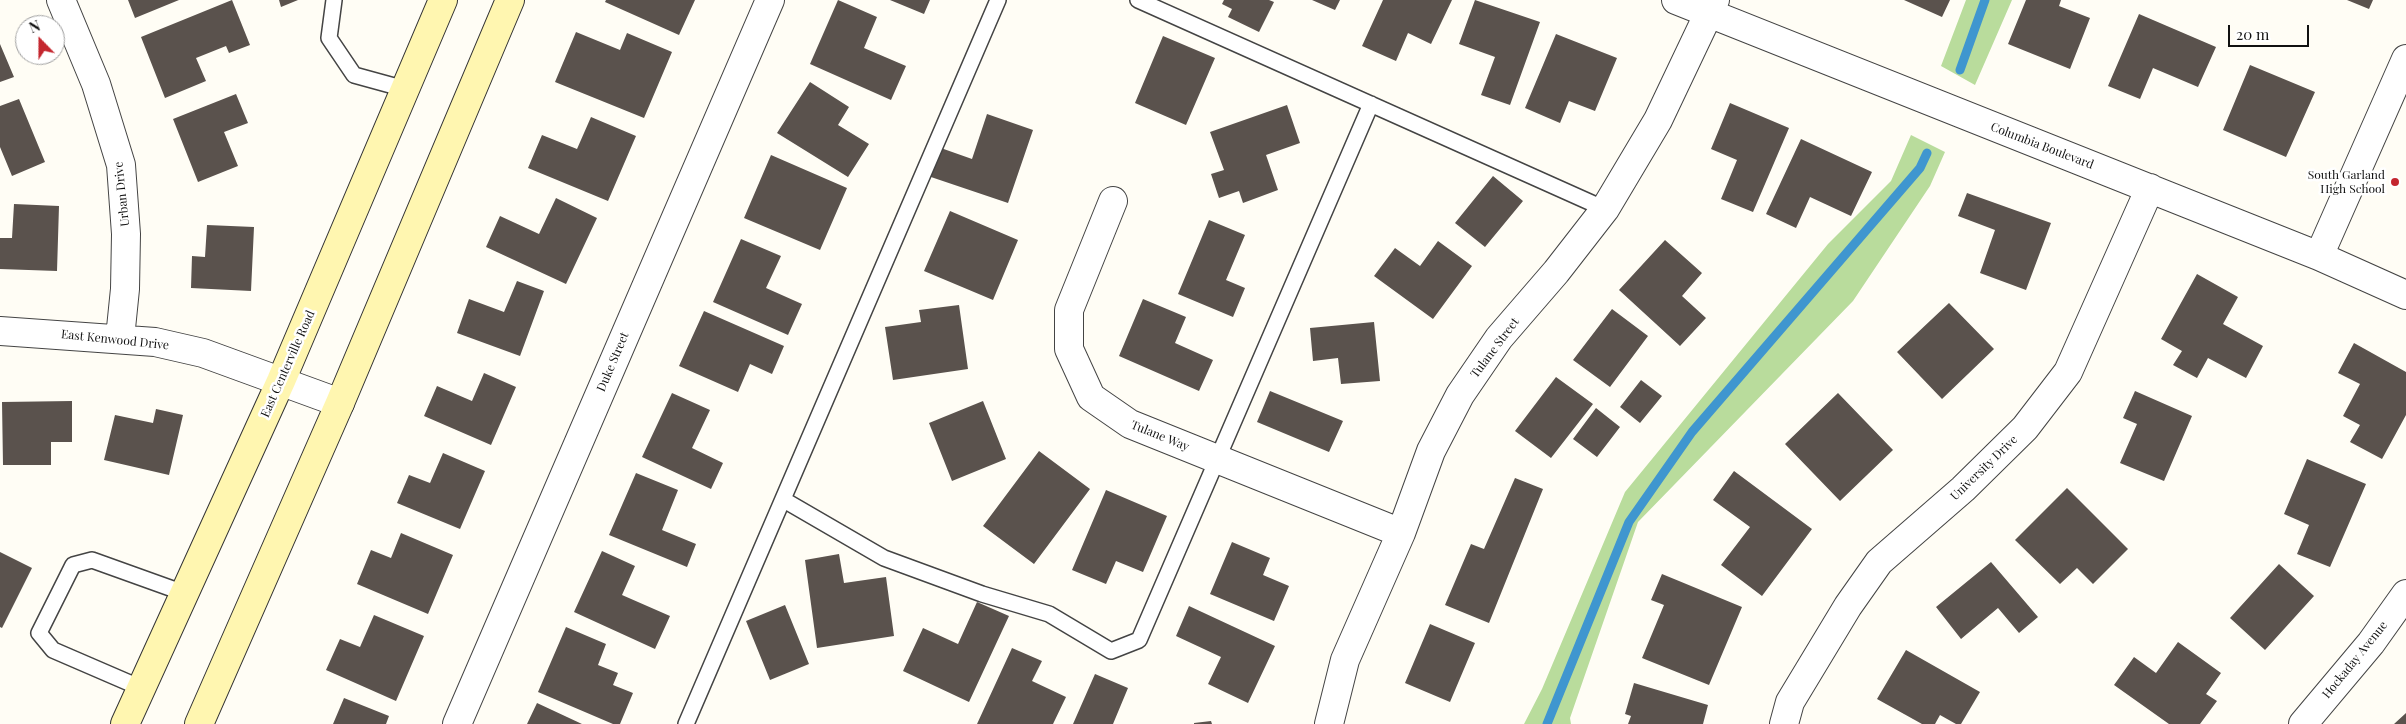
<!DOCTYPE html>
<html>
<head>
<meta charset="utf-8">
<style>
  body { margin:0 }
  #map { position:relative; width:2406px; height:724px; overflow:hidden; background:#fffdf5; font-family:"Playfair Display",serif }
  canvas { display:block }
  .north { position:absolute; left:15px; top:15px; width:50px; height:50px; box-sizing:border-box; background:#fff; border:1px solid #a0a0a0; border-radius:50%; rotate:338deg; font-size:14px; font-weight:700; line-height:20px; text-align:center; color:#111 }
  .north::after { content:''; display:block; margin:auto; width:18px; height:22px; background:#c4262e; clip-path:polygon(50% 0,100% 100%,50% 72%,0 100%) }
  .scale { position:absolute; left:2228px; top:25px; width:81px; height:22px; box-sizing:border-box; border:2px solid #111; border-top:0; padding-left:6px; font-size:15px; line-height:18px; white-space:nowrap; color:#111; -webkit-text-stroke:4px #fff; paint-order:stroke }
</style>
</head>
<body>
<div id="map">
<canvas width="2406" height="724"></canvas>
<div class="north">N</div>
<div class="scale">20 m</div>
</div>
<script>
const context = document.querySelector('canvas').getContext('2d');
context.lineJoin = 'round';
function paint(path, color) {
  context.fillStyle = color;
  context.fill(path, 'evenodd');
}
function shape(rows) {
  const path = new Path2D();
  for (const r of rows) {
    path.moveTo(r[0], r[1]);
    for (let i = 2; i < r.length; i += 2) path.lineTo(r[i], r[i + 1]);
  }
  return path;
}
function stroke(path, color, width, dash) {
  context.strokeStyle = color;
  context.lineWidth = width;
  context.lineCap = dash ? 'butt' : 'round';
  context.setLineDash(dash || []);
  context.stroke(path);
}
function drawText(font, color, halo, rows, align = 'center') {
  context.font = font + ' "Playfair Display",serif';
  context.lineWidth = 5;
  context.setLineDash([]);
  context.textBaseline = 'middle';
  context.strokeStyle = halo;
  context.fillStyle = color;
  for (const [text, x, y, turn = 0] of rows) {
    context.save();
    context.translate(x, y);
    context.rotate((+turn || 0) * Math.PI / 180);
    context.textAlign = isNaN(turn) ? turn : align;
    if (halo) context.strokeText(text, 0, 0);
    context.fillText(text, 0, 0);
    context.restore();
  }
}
const forest = shape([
  [1966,0,2012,0,1975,85,1941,66],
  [1911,135,1945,152,1930,186,1853,301,1638,522,1570,718,1571,724,1524,724,1542,689,1625,492,1828,244,1891,181]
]);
const stream = shape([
  [1960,70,1985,0],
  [1547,724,1629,522,1692,432,1920,168,1927,153]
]);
const building = shape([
  [128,0,179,0,135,18],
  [232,0,250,45,229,53,226,46,196,58,206,81,165,98,141,37],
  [279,0,298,0,281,7],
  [606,0,695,0,679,35,605,2],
  [838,0,877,17,864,48,906,66,891,100,810,64],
  [890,0,930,0,924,14],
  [1224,0,1269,0,1274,2,1259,32,1228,17,1232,9,1222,4],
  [1312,0,1340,0,1335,10],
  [1383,0,1452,0,1431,44,1408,33,1396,61,1362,46],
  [1475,0,1540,22,1510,105,1481,95,1495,57,1459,44],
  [1904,0,1950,0,1942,17],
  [2026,0,2061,0,2059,6,2090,18,2070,69,2008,44],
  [2347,0,2373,0,2369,9],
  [2139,14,2216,47,2198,87,2153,68,2140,99,2108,86],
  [576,32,620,50,627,33,672,52,644,118,555,82],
  [1556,34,1617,58,1595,111,1569,101,1560,123,1525,108],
  [1163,36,1215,58,1186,125,1135,103],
  [0,44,14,77,0,82],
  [2250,65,2315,92,2286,157,2223,130],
  [810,82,849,107,838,125,869,144,848,177,777,133],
  [236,94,248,123,224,132,238,166,198,182,173,119],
  [19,99,45,162,12,176,0,147,0,106],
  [1730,103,1789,128,1753,212,1721,199,1737,160,1711,149],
  [1287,105,1300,143,1266,155,1278,190,1243,203,1239,191,1219,198,1211,174,1224,170,1210,132],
  [987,114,1033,130,1008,203,928,176,938,147,972,159],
  [591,117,636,136,608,201,528,168,542,135,577,149],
  [1801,139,1872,172,1851,216,1810,197,1796,228,1766,214],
  [771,155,847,188,820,250,744,218],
  [1493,176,1523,201,1485,247,1455,223],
  [1967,193,2051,223,2026,290,1980,273,1995,230,1958,216],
  [556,198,597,218,566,284,486,247,500,216,539,234],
  [14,204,59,206,57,271,0,269,0,238,12,238],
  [950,211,1018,240,993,300,924,271],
  [1209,220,1245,235,1226,280,1245,288,1233,317,1178,294],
  [207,225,254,227,251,291,191,288,192,256,205,257],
  [741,239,781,256,766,288,802,304,788,335,713,302],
  [1665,240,1702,273,1682,296,1706,318,1680,346,1619,290],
  [1438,241,1472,266,1433,319,1374,276,1395,248,1420,266],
  [2197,274,2238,297,2223,324,2263,346,2246,378,2208,358,2197,378,2173,365,2182,351,2161,339],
  [517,281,544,291,520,356,457,333,469,299,504,312],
  [1143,299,1186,317,1175,343,1213,360,1199,391,1119,356],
  [1949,303,1994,349,1942,399,1897,352],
  [959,305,968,369,893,380,885,327,921,322,919,310],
  [1612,309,1648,336,1610,387,1573,360],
  [704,311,784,346,772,374,750,364,738,392,679,366],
  [1374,322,1380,381,1341,384,1338,358,1313,361,1310,328],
  [2354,343,2406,372,2406,415,2382,459,2350,442,2360,425,2343,416,2360,384,2338,373],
  [484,373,516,387,491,445,424,416,437,386,472,401],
  [1556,377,1593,404,1551,458,1515,431],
  [1641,380,1662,396,1640,423,1620,407],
  [1270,391,1343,421,1329,452,1257,422],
  [2135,391,2192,416,2164,481,2120,463,2137,424,2123,418],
  [672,393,710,410,692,448,723,463,711,489,642,457],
  [1838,393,1893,450,1840,501,1785,444],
  [72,401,72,442,51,442,51,465,3,465,2,402],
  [983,401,1006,459,952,481,929,423],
  [1596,408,1620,427,1597,457,1573,439],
  [156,409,183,415,169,475,104,460,115,415,153,423],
  [1039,451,1090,489,1034,564,983,526],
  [443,453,485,471,460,529,397,503,409,475,430,483],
  [2307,459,2366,484,2330,567,2297,554,2309,525,2284,514],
  [1734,471,1812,529,1762,596,1721,565,1750,527,1713,500],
  [636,473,678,490,662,530,696,544,687,567,609,535],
  [1515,478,1543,489,1489,623,1445,605,1471,544,1484,549],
  [2067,488,2128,549,2093,584,2077,568,2060,584,2015,540],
  [1106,490,1167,516,1143,572,1116,561,1106,584,1072,570],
  [401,533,453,555,428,614,357,584,371,550,391,558],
  [1232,542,1270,558,1263,575,1289,586,1274,621,1210,594],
  [602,551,635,566,622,595,670,616,655,649,574,612],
  [0,552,32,568,2,628,0,627],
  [839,554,844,583,886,577,894,636,817,648,805,560],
  [1991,562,2038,617,2019,633,1998,608,1961,639,1936,607],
  [2279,564,2314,596,2265,650,2230,618],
  [1662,574,1742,607,1709,685,1642,658,1664,605,1651,600],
  [977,602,1009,616,969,702,903,671,923,628,958,644],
  [785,605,809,664,770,680,746,621],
  [1189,606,1275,646,1248,703,1208,684,1221,657,1176,636],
  [374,615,424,636,396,701,326,670,340,639,360,647],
  [1430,624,1475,643,1450,702,1405,683],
  [566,627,606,644,598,665,618,673,613,685,633,693,620,724,613,724,538,692],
  [2178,642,2221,673,2206,694,2217,701,2200,724,2169,724,2114,685,2134,657,2156,673],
  [1012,648,1042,661,1032,681,1066,697,1053,724,977,724],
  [1906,650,1980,692,1961,724,1956,724,1940,715,1935,724,1922,724,1877,699],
  [1095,674,1128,688,1113,724,1073,724],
  [1634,683,1708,705,1703,724,1628,724,1631,716,1625,714],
  [344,698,389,716,386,724,333,724],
  [537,703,582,724,527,724],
  [2406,713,2406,724,2394,724],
  [1211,721,1212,724,1194,724,1194,723]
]);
const service = shape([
  [334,0,329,38,354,75,405,89],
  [1138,0,1605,209],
  [784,500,884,558,982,594,1049,614,1111,651,1139,640,1371,104],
  [141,688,53,650,39,633,73,565,92,560,184,593],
  [686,724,998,0]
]);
const minor = shape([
  [61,0,96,84,121,165,126,234,125,289,120,338],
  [1676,0,2319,256,2406,295],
  [1113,201,1069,310,1069,349,1091,397,1130,424,1401,533],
  [2319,256,2406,59],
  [0,331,155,342,203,353,340,403],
  [457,724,770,0],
  [1329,724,1345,660,1401,533,1431,451,1460,395,1499,338,1556,272,1605,209,1658,120,1715,0],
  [1784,724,1790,702,1848,606,1879,562,1963,489,2025,428,2068,372,2150,188],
  [2303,724,2371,643,2406,594]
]);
const secondary = shape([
  [125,724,281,381,443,0],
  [199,724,340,403,510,0]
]);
const markers = [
  [2395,182,5,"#c4262e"]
];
const streetNames = [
  ["Columbia Boulevard",2042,146,21],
  ["Urban Drive",122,194,-96],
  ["East Kenwood Drive",115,340,6],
  ["Tulane Street",1495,348,-53],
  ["Duke Street",613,362,-67],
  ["East Centerville Road",288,364,-66],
  ["Tulane Way",1160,436,22],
  ["University Drive",1984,468,-44],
  ["Hockaday Avenue",2355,660,-51]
];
const poiNames = [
  ["South Garland",2385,175],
  ["High School",2385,189]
];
paint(forest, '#b9dc9c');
stroke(stream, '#3f96cf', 9);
paint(building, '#5a524d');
stroke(service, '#444', 18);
stroke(minor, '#444', 30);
stroke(secondary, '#333', 30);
stroke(service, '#fff', 15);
stroke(minor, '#fff', 28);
stroke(secondary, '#fff6b0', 28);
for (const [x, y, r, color] of markers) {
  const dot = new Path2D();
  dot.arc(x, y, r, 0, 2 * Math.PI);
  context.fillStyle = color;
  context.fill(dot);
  stroke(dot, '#fff', 2);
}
drawText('12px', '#111', '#fff', streetNames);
drawText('12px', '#111', '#fff', poiNames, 'right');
</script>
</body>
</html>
